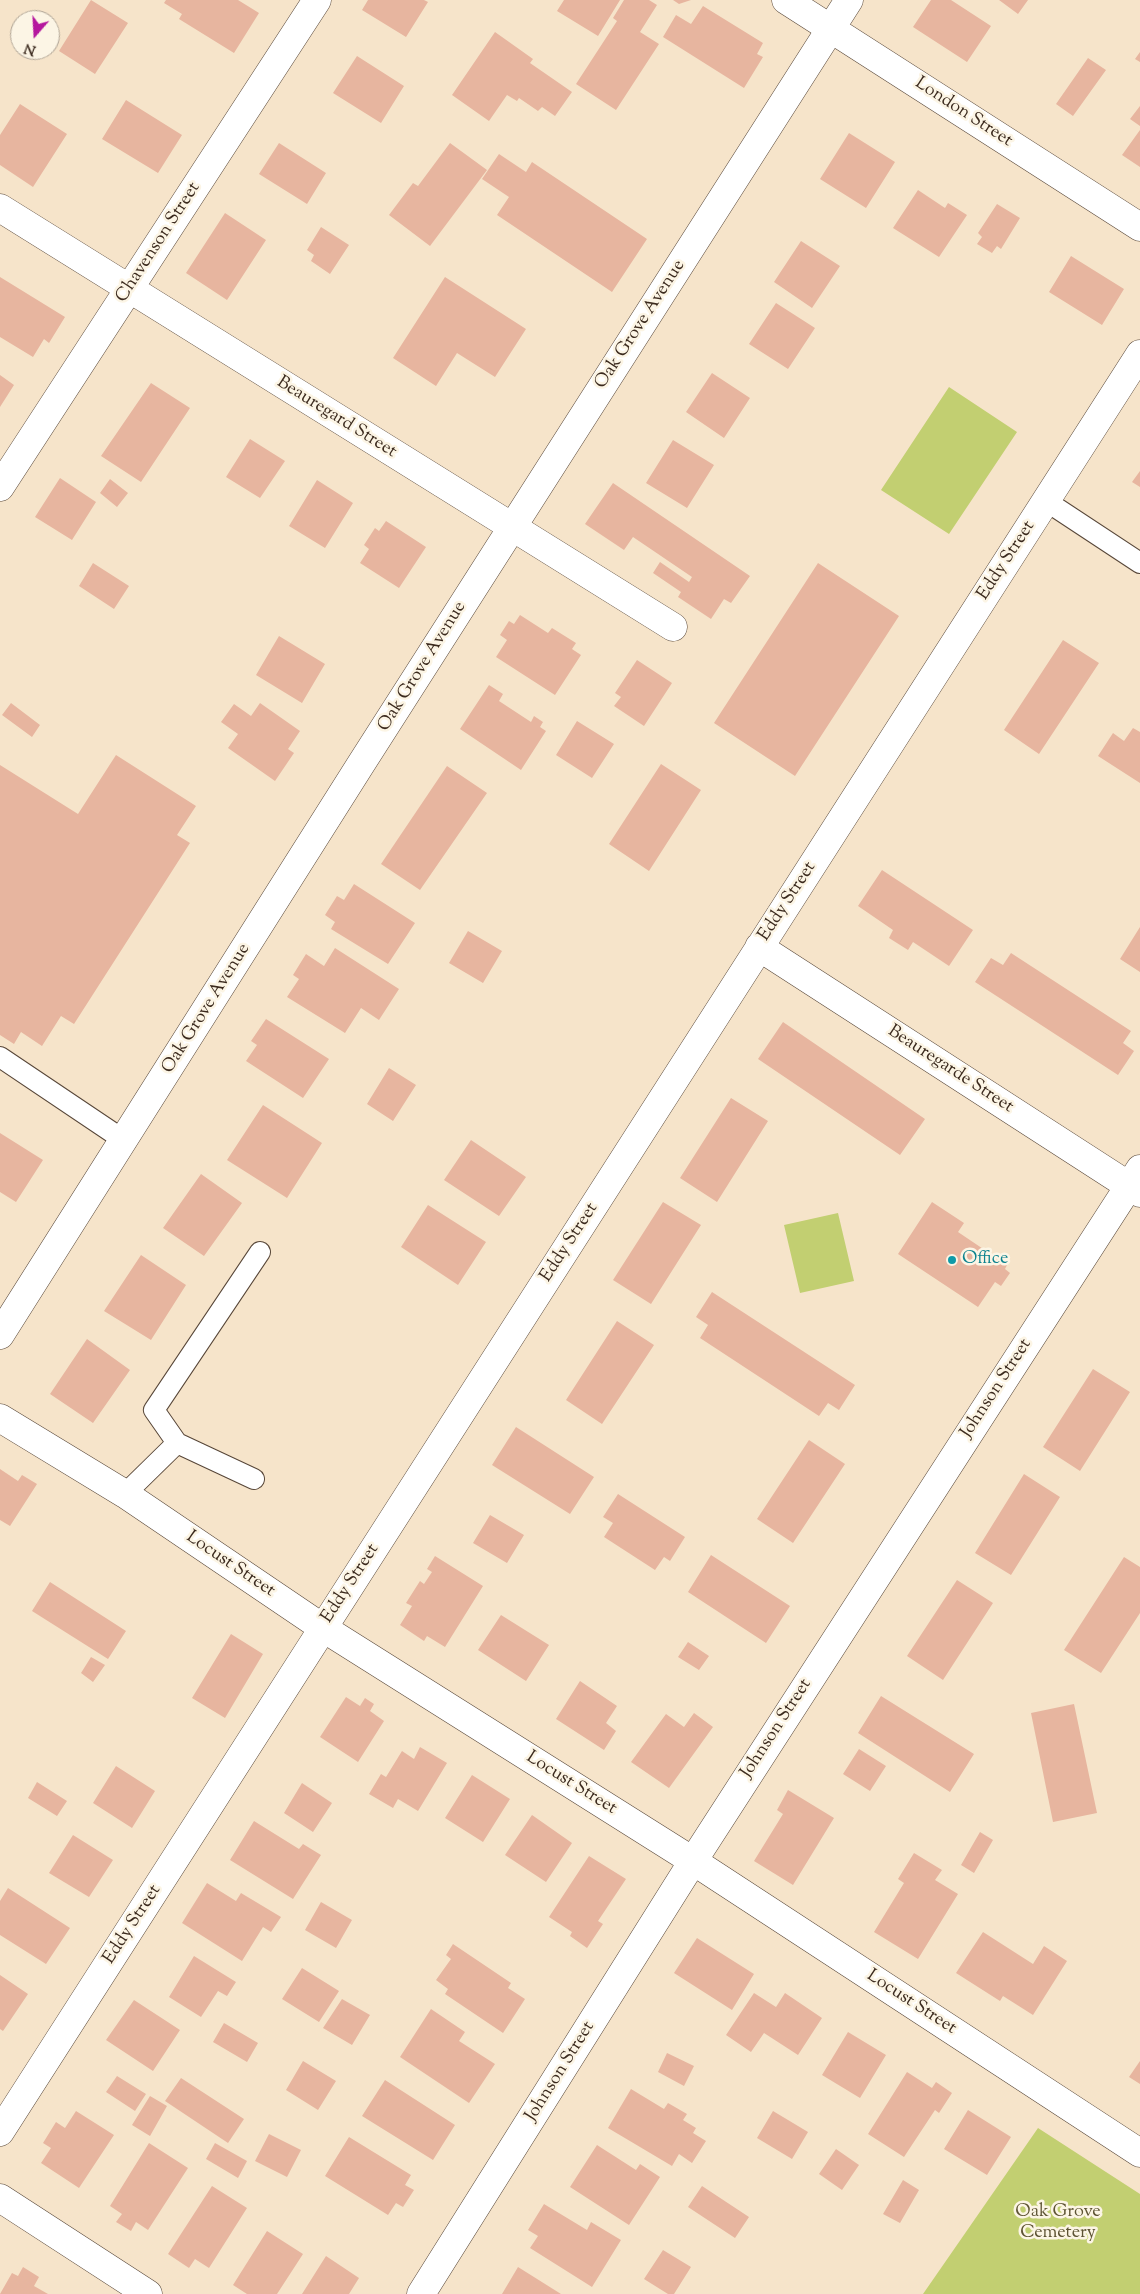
<!DOCTYPE html>
<html>
<head>
<meta charset="utf-8">
<style>
  body { margin:0 }
  #map { position:relative; width:1140px; height:2294px; overflow:hidden; background:#f6e4ca; font-family:"Sorts Mill Goudy",serif }
  canvas { display:block }
  .north { position:absolute; left:10px; top:10px; width:50px; height:50px; box-sizing:border-box; background:#fcf5e5; border:1px solid #afa495; border-radius:50%; rotate:199deg; font-size:14px; font-weight:700; line-height:20px; text-align:center; color:#3b2a1e }
  .north::after { content:''; display:block; margin:auto; width:18px; height:22px; background:#b5179e; clip-path:polygon(50% 0,100% 100%,50% 72%,0 100%) }
</style>
</head>
<body>
<div id="map">
<canvas width="1140" height="2294"></canvas>
<div class="north">N</div>
</div>
<script>
const context = document.querySelector('canvas').getContext('2d');
context.lineJoin = 'round';
function paint(path, color) {
  context.fillStyle = color;
  context.fill(path, 'evenodd');
}
function shape(rows) {
  const path = new Path2D();
  for (const r of rows) {
    path.moveTo(r[0], r[1]);
    for (let i = 2; i < r.length; i += 2) path.lineTo(r[i], r[i + 1]);
  }
  return path;
}
function stroke(path, color, width, dash) {
  context.strokeStyle = color;
  context.lineWidth = width;
  context.lineCap = dash ? 'butt' : 'round';
  context.setLineDash(dash || []);
  context.stroke(path);
}
function drawText(font, color, halo, rows, align = 'center') {
  context.font = font + ' "Sorts Mill Goudy",serif';
  context.lineWidth = 5;
  context.setLineDash([]);
  context.textBaseline = 'middle';
  context.strokeStyle = halo;
  context.fillStyle = color;
  for (const [text, x, y, turn = 0] of rows) {
    context.save();
    context.translate(x, y);
    context.rotate((+turn || 0) * Math.PI / 180);
    context.textAlign = isNaN(turn) ? turn : align;
    if (halo) context.strokeText(text, 0, 0);
    context.fillText(text, 0, 0);
    context.restore();
  }
}
const green = shape([
  [949,387,1017,432,949,534,881,490],
  [838,1213,854,1281,800,1293,784,1225],
  [1038,2128,1140,2194,1140,2294,923,2294]
]);
const building = shape([
  [91,0,128,23,95,74,59,51],
  [166,0,238,0,259,13,234,53,179,19,182,14,164,3],
  [368,0,424,0,428,2,406,37,362,10],
  [564,0,620,0,598,36,557,11],
  [624,0,649,0,657,5,640,32,659,44,616,110,576,84,617,21,613,18],
  [673,0,691,0,679,4],
  [931,0,951,0,991,26,967,62,913,27],
  [999,0,1028,0,1018,14],
  [703,6,763,43,757,54,763,57,744,88,663,37,676,15,691,24],
  [495,32,533,59,530,63,572,92,555,116,542,107,538,111,519,98,517,101,507,95,489,121,452,95],
  [1140,52,1140,62,1135,59],
  [357,56,404,86,381,123,333,93],
  [1088,58,1106,70,1073,116,1056,104],
  [126,100,182,135,158,173,102,139],
  [20,104,67,134,33,187,0,165,0,135],
  [1140,106,1140,126,1130,119],
  [1140,130,1140,167,1122,155],
  [849,133,895,162,866,208,820,179],
  [279,143,326,173,307,204,259,174],
  [450,143,487,170,430,246,389,215,413,183,418,186],
  [499,154,526,172,532,162,647,239,612,292,497,215,509,197,482,179],
  [918,190,945,208,948,203,967,215,939,257,893,228],
  [997,204,1020,218,1001,249,997,246,992,253,977,244,982,237,978,233],
  [225,213,266,240,227,300,186,273],
  [321,227,349,245,330,274,311,261,314,255,307,250],
  [801,241,840,266,812,308,774,282],
  [1071,256,1124,289,1102,325,1049,292],
  [0,277,65,317,49,343,44,339,33,357,0,337],
  [445,277,526,329,495,377,457,353,436,386,393,358],
  [776,303,815,328,788,369,749,344],
  [712,373,750,398,724,438,686,412],
  [0,375,14,385,0,407],
  [151,383,190,408,141,482,101,456],
  [250,439,285,461,260,498,226,477],
  [673,440,714,465,687,508,646,483],
  [1140,471,1140,487,1132,482],
  [60,478,96,502,72,540,35,517],
  [110,479,128,493,117,507,100,493],
  [317,480,353,503,325,548,289,526],
  [613,483,750,576,731,603,724,599,711,619,678,597,681,592,653,573,660,562,689,582,692,577,633,537,624,550,585,524],
  [386,521,426,547,399,588,360,563,369,549,364,545,375,528,379,531],
  [93,563,129,586,114,609,79,586],
  [818,563,899,616,795,776,714,723],
  [520,615,548,633,552,628,576,643,572,649,581,655,555,695,496,657,507,640,500,635,509,621,514,624],
  [279,636,325,664,302,703,256,675],
  [1063,640,1099,663,1039,754,1004,730],
  [637,660,672,683,644,726,614,706,621,697,615,693],
  [489,685,503,694,499,701,531,722,534,716,543,722,540,727,546,731,521,770,460,729],
  [11,703,40,725,32,737,2,715],
  [260,703,300,731,288,749,294,753,275,781,228,748,238,734,221,722,234,704,251,716],
  [577,721,614,744,592,778,556,755],
  [1133,728,1140,732,1140,783,1098,756,1113,733,1124,741],
  [116,755,196,806,177,835,190,843,74,1024,61,1016,42,1046,21,1032,14,1044,0,1035,0,765,78,814],
  [661,764,701,790,649,871,609,844],
  [447,766,487,793,420,890,381,864],
  [882,870,973,930,949,966,913,942,908,950,889,938,893,930,858,906],
  [354,884,415,923,388,964,331,929,335,922,325,915,337,896,344,900],
  [1140,927,1140,972,1120,959],
  [468,931,502,951,483,983,449,963],
  [335,948,399,989,379,1020,361,1008,345,1033,287,997,299,979,293,975,306,954,324,966],
  [1011,953,1131,1031,1123,1043,1134,1051,1118,1075,975,982,991,958,1003,965],
  [266,1019,329,1059,303,1098,246,1061,257,1045,251,1041],
  [783,1022,925,1119,900,1155,758,1059],
  [389,1068,416,1085,393,1121,367,1104],
  [731,1098,768,1121,717,1202,680,1178],
  [263,1105,322,1143,287,1198,227,1160],
  [0,1133,43,1160,16,1202,0,1192],
  [471,1140,526,1177,499,1216,444,1180],
  [201,1174,242,1203,204,1256,163,1228],
  [663,1202,701,1225,651,1304,613,1280],
  [932,1202,964,1223,958,1232,1007,1265,1005,1269,1010,1273,1001,1286,995,1282,978,1307,898,1254],
  [428,1205,486,1242,458,1285,401,1247],
  [141,1255,186,1285,151,1340,104,1311],
  [712,1292,855,1385,839,1410,828,1403,819,1416,700,1338,708,1325,696,1317],
  [617,1321,654,1345,602,1424,566,1400],
  [87,1339,130,1370,93,1423,50,1394],
  [1093,1369,1130,1392,1080,1471,1043,1447],
  [516,1427,594,1477,570,1514,492,1465],
  [809,1440,845,1464,793,1543,757,1519],
  [0,1469,18,1481,22,1475,37,1484,10,1526,0,1520],
  [1024,1474,1060,1497,1011,1575,975,1553],
  [618,1494,685,1537,670,1561,664,1557,655,1570,604,1537,613,1523,603,1517],
  [490,1515,524,1535,507,1563,473,1543],
  [711,1555,790,1606,766,1643,688,1592],
  [435,1556,483,1586,445,1647,427,1636,424,1641,400,1625,412,1606,406,1603,420,1581,424,1584,432,1572,427,1569],
  [1124,1557,1140,1567,1140,1613,1101,1673,1064,1650],
  [957,1580,993,1603,943,1680,907,1656],
  [50,1582,126,1631,108,1659,32,1611],
  [501,1615,549,1645,526,1681,478,1650],
  [231,1634,263,1654,225,1718,192,1698],
  [688,1642,709,1656,699,1670,678,1657],
  [91,1657,105,1665,93,1682,81,1673],
  [580,1681,617,1706,606,1723,616,1731,604,1750,556,1719],
  [881,1696,974,1754,950,1792,858,1733],
  [346,1697,360,1706,365,1698,374,1704,370,1711,384,1721,358,1762,320,1737],
  [1074,1704,1097,1813,1053,1822,1031,1713],
  [694,1713,713,1727,669,1788,631,1762,666,1714,684,1727],
  [420,1747,447,1763,418,1811,398,1799,393,1808,369,1794,381,1774,386,1777,402,1751,414,1759],
  [859,1749,886,1766,870,1791,843,1774],
  [116,1766,155,1791,132,1828,93,1803],
  [472,1775,510,1799,483,1842,445,1818],
  [37,1782,67,1801,57,1816,28,1798],
  [302,1783,332,1803,313,1832,284,1813],
  [788,1790,834,1818,793,1885,754,1861,783,1814,777,1810],
  [532,1815,572,1843,546,1882,505,1855],
  [254,1821,299,1849,303,1844,321,1855,293,1899,230,1860],
  [980,1832,993,1840,974,1873,961,1865],
  [73,1835,113,1860,89,1897,49,1873],
  [914,1853,942,1870,935,1880,958,1894,918,1959,874,1932,904,1883,898,1879],
  [589,1856,626,1879,598,1921,603,1924,587,1948,570,1936,572,1932,549,1917],
  [207,1883,236,1901,241,1893,281,1917,271,1932,263,1927,242,1961,182,1923],
  [8,1888,70,1928,46,1964,0,1935,0,1901],
  [321,1902,352,1920,336,1948,305,1930],
  [983,1932,1033,1964,1044,1946,1067,1961,1033,2015,1003,1996,1000,2001,956,1973],
  [697,1938,754,1974,732,2010,674,1973],
  [453,1944,511,1983,508,1988,525,1999,503,2033,445,1994,448,1989,436,1980,451,1959,446,1955],
  [194,1956,236,1982,227,1996,218,1991,201,2017,169,1997],
  [302,1968,339,1991,319,2022,282,1999],
  [0,1975,28,1994,3,2031,0,2029],
  [754,1993,776,2007,785,1993,822,2018,798,2055,764,2033,751,2052,726,2035],
  [342,1999,370,2015,352,2045,323,2028],
  [134,2000,180,2030,153,2071,106,2040],
  [431,2009,465,2032,459,2041,495,2064,469,2103,400,2057],
  [224,2023,258,2043,247,2062,213,2042],
  [848,2032,886,2055,860,2098,822,2075],
  [667,2053,694,2066,684,2086,658,2072],
  [303,2061,336,2081,318,2110,286,2090],
  [1140,2061,1140,2084,1129,2077],
  [907,2072,932,2088,936,2082,952,2093,939,2113,935,2110,904,2157,868,2134],
  [117,2076,146,2094,135,2111,106,2092],
  [181,2078,244,2119,228,2143,165,2101],
  [385,2080,455,2125,433,2160,362,2116],
  [631,2089,664,2109,668,2103,687,2114,683,2120,696,2128,693,2133,706,2141,692,2163,679,2154,672,2166,608,2128],
  [150,2096,167,2106,150,2136,132,2125],
  [968,2110,1011,2137,987,2175,944,2149],
  [76,2111,114,2135,79,2188,41,2163,51,2148,43,2143,56,2122,65,2128],
  [773,2111,808,2132,792,2159,757,2138],
  [269,2134,301,2150,287,2177,255,2161],
  [349,2137,411,2175,405,2185,414,2190,403,2207,396,2203,388,2215,325,2176],
  [149,2143,188,2168,148,2230,136,2222,131,2231,116,2222,122,2214,110,2206],
  [215,2143,247,2161,238,2178,206,2159],
  [597,2145,636,2170,640,2164,660,2177,629,2225,570,2187],
  [836,2149,859,2165,842,2190,819,2174],
  [903,2180,919,2190,900,2223,883,2214],
  [212,2186,247,2208,209,2268,195,2259,189,2268,168,2254],
  [702,2186,749,2217,735,2238,688,2207],
  [544,2204,587,2230,591,2222,621,2240,592,2287,530,2248,538,2236,528,2230],
  [267,2231,303,2254,277,2294,247,2294,233,2285],
  [663,2250,691,2267,674,2294,668,2294,644,2279],
  [326,2256,359,2278,349,2294,302,2294],
  [23,2267,39,2277,34,2286,48,2294,0,2294,12,2273,18,2276],
  [518,2267,561,2294,502,2294]
]);
const service = shape([
  [1046,501,1140,563],
  [0,1057,125,1141],
  [177,1443,254,1479],
  [125,1494,177,1443,154,1410,260,1252]
]);
const minor = shape([
  [786,0,1140,227],
  [0,208,673,627],
  [0,487,317,0],
  [759,947,1140,1193],
  [0,2132,1140,354],
  [0,2198,148,2294],
  [421,2294,693,1861,1140,1169]
]);
const tertiary = shape([
  [0,1335,361,764,849,0],
  [0,1418,125,1494,323,1628,693,1861,1140,2153]
]);
const markers = [
  [952,1260,5,"#0f9aa8"]
];
const streetNames = [
  ["London Street",963,113,33],
  ["Chavenson Street",159,243,-57],
  ["Oak Grove Avenue",641,325,-57],
  ["Beauregard Street",336,418,32],
  ["Eddy Street",1007,561,-57],
  ["Oak Grove Avenue",423,667,-58],
  ["Eddy Street",788,902,-57],
  ["Oak Grove Avenue",207,1009,-58],
  ["Beauregarde Street",950,1070,33],
  ["Eddy Street",570,1243,-57],
  ["Johnson Street",997,1389,-57],
  ["Locust Street",230,1565,34],
  ["Eddy Street",351,1584,-57],
  ["Johnson Street",777,1729,-57],
  ["Locust Street",571,1784,32],
  ["Eddy Street",133,1925,-57],
  ["Locust Street",911,2003,33],
  ["Johnson Street",561,2072,-58]
];
const cultureNames = [
  ["Office",962,1260]
];
const parkNames = [
  ["Oak Grove",1058,2213],
  ["Cemetery",1058,2234]
];
paint(green, '#c2cf71');
paint(building, '#e7b59f');
stroke(service, '#574638', 22);
stroke(minor, '#574638', 29);
stroke(tertiary, '#574638', 29);
stroke(service, '#fff', 20);
stroke(minor, '#fff', 28);
stroke(tertiary, '#fff', 28);
for (const [x, y, r, color] of markers) {
  const dot = new Path2D();
  dot.arc(x, y, r, 0, 2 * Math.PI);
  context.fillStyle = color;
  context.fill(dot);
  stroke(dot, '#fcf5e5', 2);
}
drawText('18px', '#3b2a1e', '#fcf5e5', streetNames);
drawText('18px', '#0d838f', '#fcf5e5', cultureNames, 'left');
drawText('18px', '#5d5333', '#fcf5e5', parkNames);
</script>
</body>
</html>
